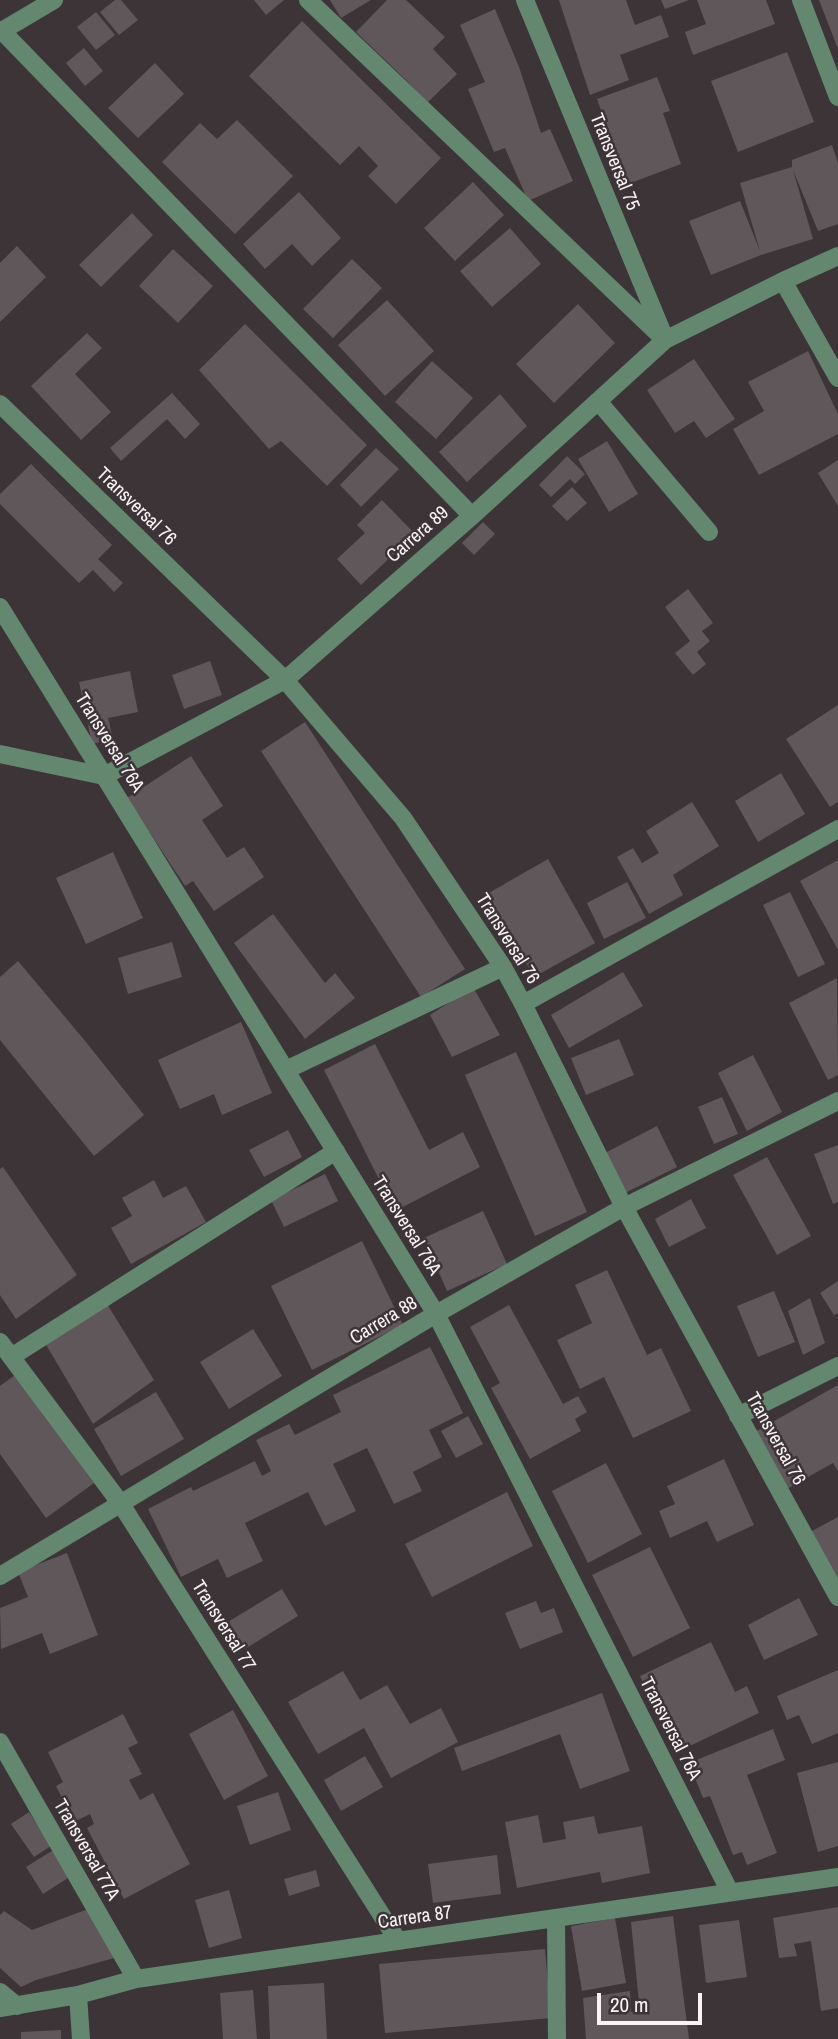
<!DOCTYPE html>
<html>
<head>
<meta charset="utf-8">
<style>
  body { margin:0 }
  #map { position:relative; width:838px; height:2039px; overflow:hidden; background:#3c3437; font-family:"Archivo Narrow",sans-serif }
  canvas { display:block }
  .scale { position:absolute; left:597px; top:1993px; width:105px; height:32px; box-sizing:border-box; border:4px solid #f9f3f5; border-top:0; padding-left:9px; font-size:21px; line-height:24px; white-space:nowrap; color:#f9f3f5; -webkit-text-stroke:5px #3c3437; paint-order:stroke }
</style>
</head>
<body>
<div id="map">
<canvas width="838" height="2039"></canvas>
<div class="scale">20 m</div>
</div>
<script>
const context = document.querySelector('canvas').getContext('2d');
context.lineJoin = 'round';
function paint(path, color) {
  context.fillStyle = color;
  context.fill(path, 'evenodd');
}
function shape(rows) {
  const path = new Path2D();
  for (const r of rows) {
    path.moveTo(r[0], r[1]);
    for (let i = 2; i < r.length; i += 2) path.lineTo(r[i], r[i + 1]);
  }
  return path;
}
function stroke(path, color, width, dash) {
  context.strokeStyle = color;
  context.lineWidth = width;
  context.lineCap = dash ? 'butt' : 'round';
  context.setLineDash(dash || []);
  context.stroke(path);
}
function drawText(font, color, halo, rows, align = 'center') {
  context.font = font + ' "Archivo Narrow",sans-serif';
  context.lineWidth = 5;
  context.setLineDash([]);
  context.textBaseline = 'middle';
  context.strokeStyle = halo;
  context.fillStyle = color;
  for (const [text, x, y, turn = 0] of rows) {
    context.save();
    context.translate(x, y);
    context.rotate((+turn || 0) * Math.PI / 180);
    context.textAlign = isNaN(turn) ? turn : align;
    if (halo) context.strokeText(text, 0, 0);
    context.fillText(text, 0, 0);
    context.restore();
  }
}
const building = shape([
  [115,0,121,0,138,20,119,35,100,12],
  [254,0,284,0,266,15],
  [330,0,371,0,341,18],
  [387,0,406,0,445,37,433,49,457,74,427,103,405,79,356,32],
  [559,0,626,0,635,25,661,15,669,37,620,55,629,80,590,95],
  [661,0,689,0,665,9],
  [697,0,766,0,775,24,693,55,685,32,706,24],
  [819,0,838,0,838,49],
  [495,9,519,67,541,133,550,129,573,181,528,201,505,148,494,152,468,89,485,82,460,25],
  [96,12,115,35,96,50,77,27],
  [302,21,441,158,396,204,368,176,378,166,359,146,340,165,249,76],
  [84,48,103,71,85,86,66,63],
  [787,52,814,122,738,152,711,81],
  [155,63,184,94,138,138,108,108],
  [657,77,670,111,663,113,681,164,628,184,597,99],
  [237,120,293,176,235,234,162,162,200,123,217,139],
  [832,145,838,163,838,224,818,231,793,170,813,239,761,255,711,275,689,221,740,201,760,251,740,183,792,167,792,160],
  [473,182,504,215,455,261,424,228],
  [299,192,341,238,312,266,292,244,265,269,243,244],
  [132,213,153,235,101,287,79,265],
  [510,228,541,264,492,307,460,271],
  [17,246,46,277,0,322,0,263],
  [173,249,213,286,178,323,139,286],
  [352,259,382,288,333,338,303,309],
  [387,300,434,351,385,396,338,345],
  [578,304,615,343,554,403,516,364],
  [245,324,367,445,327,486,281,441,269,449,199,370],
  [87,333,102,348,75,374,111,412,81,440,31,386],
  [808,351,838,414,838,434,759,475,733,429,764,411,748,382],
  [694,359,735,419,706,438,694,421,675,433,647,390],
  [432,361,473,398,436,439,395,402],
  [172,393,200,424,185,439,167,419,121,461,110,448],
  [500,394,527,426,467,482,439,452],
  [607,441,638,494,609,512,578,459],
  [376,448,399,469,361,507,340,485],
  [567,456,585,474,575,484,570,479,551,497,539,485],
  [838,460,838,506,818,473],
  [31,464,112,545,98,559,123,583,114,592,93,570,79,583,0,504,0,494],
  [572,487,587,503,567,521,552,506],
  [382,500,415,534,361,585,337,559,365,533,357,525],
  [483,522,495,534,474,555,462,543],
  [688,589,713,623,702,631,710,641,697,652,706,664,693,675,675,653,690,641,665,607],
  [210,661,222,695,184,709,172,675],
  [130,671,138,712,108,718,113,739,92,744,79,682],
  [838,705,838,802,830,807,786,739],
  [305,722,465,969,421,997,261,751],
  [191,756,223,806,202,820,227,858,244,847,264,877,214,911,193,881,185,886,127,798],
  [781,773,805,814,758,842,735,801],
  [692,802,719,846,673,875,683,895,649,914,617,857,633,848,642,863,659,853,646,831],
  [113,852,143,918,86,944,56,878],
  [548,859,595,943,534,977,487,894],
  [838,860,838,950,800,881],
  [627,882,646,918,604,939,587,903],
  [790,892,825,964,798,977,763,905],
  [273,914,325,983,335,973,355,998,305,1039,234,943],
  [172,942,182,977,128,994,118,958],
  [18,961,86,1042,144,1115,94,1156,0,1040,0,977],
  [623,972,643,1006,569,1048,551,1015],
  [837,978,838,1075,828,1080,789,1003],
  [473,987,500,1035,452,1057,430,1015],
  [241,1022,272,1093,222,1115,214,1094,180,1109,158,1060],
  [619,1039,634,1075,586,1095,571,1058],
  [375,1044,429,1150,463,1132,480,1167,395,1211,324,1070],
  [516,1052,587,1212,535,1236,465,1075],
  [753,1055,782,1112,747,1131,718,1073],
  [722,1097,738,1134,714,1144,698,1107],
  [657,1126,677,1167,623,1194,603,1154],
  [288,1130,302,1157,264,1177,249,1150],
  [838,1145,838,1202,833,1204,814,1154],
  [767,1157,811,1236,777,1255,733,1175],
  [3,1167,77,1275,16,1319,0,1295,0,1169],
  [325,1174,338,1201,284,1227,271,1200],
  [154,1180,163,1198,186,1186,206,1222,131,1264,111,1228,132,1216,122,1198],
  [691,1199,706,1228,669,1247,655,1219],
  [483,1211,507,1264,447,1291,424,1238],
  [362,1241,403,1325,312,1370,271,1286],
  [607,1270,647,1355,661,1348,691,1411,633,1438,604,1377,580,1389,557,1340,592,1323,575,1285],
  [838,1281,838,1313,834,1315,820,1293],
  [774,1291,795,1342,758,1357,737,1306],
  [810,1298,825,1343,803,1355,788,1311],
  [107,1304,154,1380,93,1424,45,1343],
  [509,1305,563,1404,578,1396,587,1412,575,1419,581,1431,530,1459,491,1388,500,1383,470,1327],
  [253,1329,282,1376,229,1409,200,1362],
  [430,1347,463,1413,429,1430,442,1457,413,1472,422,1491,394,1504,367,1448,333,1464,356,1511,325,1526,308,1492,245,1523,263,1561,227,1578,218,1559,181,1577,148,1509,191,1487,193,1491,255,1461,262,1476,271,1471,256,1440,289,1424,295,1435,341,1412,333,1395],
  [15,1375,94,1483,46,1518,0,1454,0,1386],
  [838,1385,838,1471,833,1463,785,1490,753,1433],
  [156,1392,184,1439,121,1476,94,1429],
  [468,1416,483,1444,456,1458,441,1431],
  [724,1459,754,1525,717,1542,707,1521,670,1538,659,1511,675,1504,667,1486],
  [606,1463,642,1534,588,1563,552,1491],
  [507,1492,533,1546,432,1597,405,1544],
  [838,1517,838,1588,810,1532],
  [650,1547,690,1628,633,1657,592,1575],
  [67,1553,98,1635,50,1654,42,1633,1,1649,0,1608,28,1597,18,1572],
  [282,1589,298,1616,240,1652,223,1625],
  [799,1598,818,1635,764,1660,748,1625],
  [536,1601,541,1613,554,1608,563,1632,520,1649,505,1613],
  [711,1642,735,1692,747,1686,759,1713,675,1753,640,1676],
  [838,1670,838,1733,812,1744,799,1715,787,1720,777,1696],
  [343,1671,360,1700,387,1685,410,1724,441,1708,458,1742,391,1778,364,1728,318,1754,288,1702],
  [602,1693,630,1771,580,1789,560,1734,462,1771,454,1748],
  [233,1710,268,1776,224,1800,189,1734],
  [123,1714,138,1743,128,1748,142,1774,129,1780,140,1800,153,1793,190,1864,124,1899,87,1828,94,1824,90,1814,74,1822,56,1786,63,1782,48,1752],
  [773,1729,785,1760,747,1775,777,1853,747,1865,742,1852,733,1855,710,1796,703,1798,689,1763],
  [365,1756,383,1787,341,1811,324,1780],
  [838,1762,838,1846,818,1852,797,1773],
  [278,1792,291,1830,250,1845,237,1806],
  [29,1812,51,1846,34,1857,11,1824],
  [538,1815,543,1843,566,1839,563,1822,594,1816,598,1834,642,1826,650,1873,602,1883,600,1872,517,1888,505,1822],
  [55,1849,71,1876,43,1894,26,1867],
  [497,1855,501,1894,433,1903,428,1864],
  [316,1870,320,1886,289,1896,284,1879],
  [229,1890,242,1938,209,1948,195,1900],
  [838,1907,838,2008,821,2011,811,1941,794,1944,797,1956,779,1958,773,1918],
  [88,1909,114,1958,36,1980,21,1987,0,1968,0,1915,4,1911,32,1930],
  [673,1916,689,2039,586,2039,583,1998,630,1991,631,2012,640,2013,631,1922],
  [615,1918,626,1983,582,1991,571,1926],
  [739,1920,747,1977,706,1983,699,1925],
  [545,1949,551,2018,385,2033,379,1964],
  [324,1983,327,2039,270,2039,268,1986],
  [253,1990,257,2039,223,2039,220,1993],
  [61,2030,61,2039,21,2039,21,2032]
]);
const minor = shape([
  [308,0,665,340],
  [525,0,663,334],
  [801,0,838,97],
  [2,31,472,516],
  [0,32,54,0],
  [783,281,838,378],
  [598,401,709,532],
  [0,404,285,680,403,818,503,967,523,1004,624,1207,838,1597],
  [0,607,436,1314,730,1892],
  [0,754,104,776,285,680,472,516,665,340,783,281,838,256],
  [523,1004,838,829],
  [286,1070,503,967],
  [0,1342,121,1504,398,1941],
  [11,1357,336,1151],
  [738,1416,838,1366],
  [0,1576,436,1314,624,1207,838,1101],
  [0,1742,136,1979],
  [556,1918,557,2039],
  [0,1992,17,2006],
  [78,1995,81,2039],
  [0,2008,78,1995,136,1979,838,1877]
]);
const streetNames = [
  ["Transversal 75",614,162,68],
  ["Transversal 76",136,507,44],
  ["Carrera 89",418,535,-41],
  ["Transversal 76A",109,743,58],
  ["Transversal 76",507,939,58],
  ["Transversal 76A",406,1226,58],
  ["Carrera 88",384,1321,-31],
  ["Transversal 76",775,1439,61],
  ["Transversal 77",223,1626,58],
  ["Transversal 76A",670,1729,63],
  ["Transversal 77A",86,1850,60],
  ["Carrera 87",415,1918,-8]
];
paint(building, '#60575b');
stroke(minor, '#63876f', 18);
drawText('19px', '#f9f3f5', '#3c3437', streetNames);
</script>
</body>
</html>
